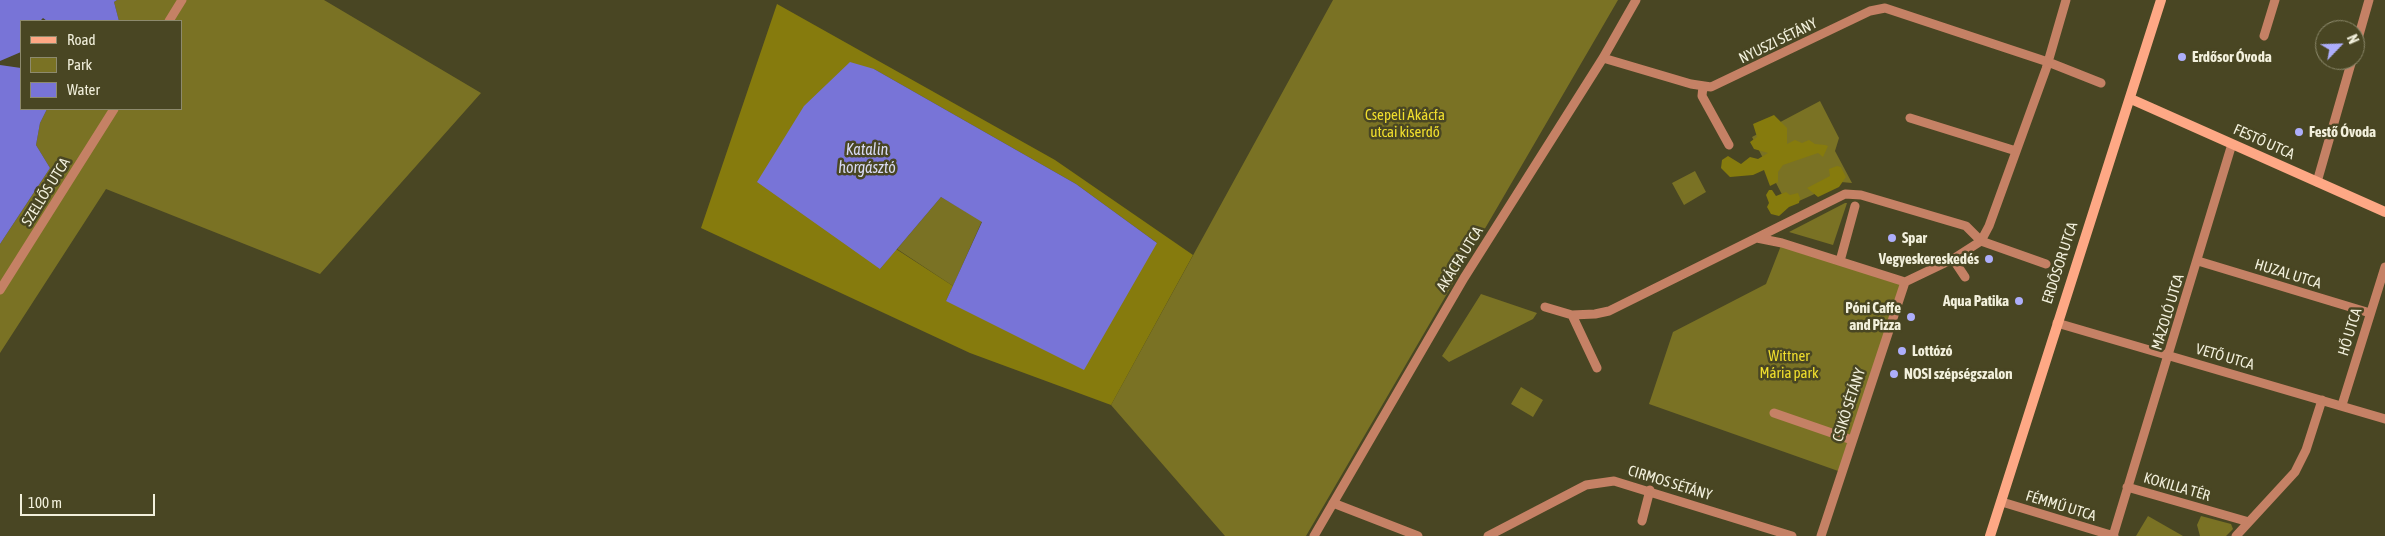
<!DOCTYPE html>
<html>
<head>
<meta charset="utf-8">
<style>
  body { margin:0 }
  #map { position:relative; width:2385px; height:536px; overflow:hidden; background:#494623; font-family:"Asap Condensed",sans-serif }
  canvas { display:block }
  .legend { position:absolute; left:20px; top:20px; width:162px; height:90px; box-sizing:border-box; background:#494623; border:1px solid #8d8a6d; margin:0; padding:6px 9px; list-style:none; font-size:15px; color:#f2f0dc }
  .legend li { display:flex; align-items:center; gap:10px; height:25px }
  .legend b { width:25px; border:1px solid #8d8a6d }
  .north { position:absolute; left:2315px; top:20px; width:50px; height:50px; box-sizing:border-box; background:#494623; border:1px solid #8d8a6d; border-radius:50%; rotate:66deg; font-size:14px; font-weight:700; line-height:20px; text-align:center; color:#f2f0dc }
  .north::after { content:''; display:block; margin:auto; width:18px; height:22px; background:#adaefb; clip-path:polygon(50% 0,100% 100%,50% 72%,0 100%) }
  .scale { position:absolute; left:20px; top:494px; width:135px; height:22px; box-sizing:border-box; border:2px solid #f2f0dc; border-top:0; padding-left:6px; font-size:15px; line-height:18px; white-space:nowrap; color:#f2f0dc; -webkit-text-stroke:4px #494623; paint-order:stroke }
</style>
</head>
<body>
<div id="map">
<canvas width="2385" height="536"></canvas>
<ul class="legend">
<li><b style="height:6px;background:#fea885"></b>Road</li>
<li><b style="height:14px;background:#7a7224"></b>Park</li>
<li><b style="height:14px;background:#7874d7"></b>Water</li>
</ul>
<div class="north">N</div>
<div class="scale">100 m</div>
</div>
<script>
const context = document.querySelector('canvas').getContext('2d');
context.lineJoin = 'round';
function paint(path, color) {
  context.fillStyle = color;
  context.fill(path, 'evenodd');
}
function shape(rows) {
  const path = new Path2D();
  for (const r of rows) {
    path.moveTo(r[0], r[1]);
    for (let i = 2; i < r.length; i += 2) path.lineTo(r[i], r[i + 1]);
  }
  return path;
}
function stroke(path, color, width, dash) {
  context.strokeStyle = color;
  context.lineWidth = width;
  context.lineCap = dash ? 'butt' : 'round';
  context.setLineDash(dash || []);
  context.stroke(path);
}
function drawText(font, color, halo, rows, align = 'center') {
  context.font = font + ' "Asap Condensed",sans-serif';
  context.lineWidth = 5;
  context.setLineDash([]);
  context.textBaseline = 'middle';
  context.strokeStyle = halo;
  context.fillStyle = color;
  for (const [text, x, y, turn = 0] of rows) {
    context.save();
    context.translate(x, y);
    context.rotate((+turn || 0) * Math.PI / 180);
    context.textAlign = isNaN(turn) ? turn : align;
    if (halo) context.strokeText(text, 0, 0);
    context.fillText(text, 0, 0);
    context.restore();
  }
}
const green = shape([
  [117,0,324,0,481,93,320,274,106,189,0,353,0,244,50,168,36,145,40,123,47,109,181,109,181,21,119,21,114,2],
  [1333,0,1618,0,1306,536,1225,536,1111,405],
  [1820,101,1839,138,1835,151,1852,183,1841,182,1788,206,1752,137],
  [1695,171,1706,192,1684,205,1672,183],
  [941,197,982,221,953,286,897,249],
  [1845,203,1847,203,1833,245,1789,232],
  [1782,243,1905,282,1841,472,1649,404,1673,332,1766,284],
  [1481,294,1537,313,1533,319,1449,362,1442,356],
  [1521,387,1543,400,1533,417,1511,404],
  [2148,516,2183,536,2136,536],
  [2201,516,2231,524,2233,529,2226,536,2200,536,2197,525]
]);
const forest = shape([
  [777,4,1055,160,1193,255,1111,405,970,353,701,228],
  [874,69,1076,184,1157,243,946,301,953,286,896,249,880,269],
  [1774,115,1787,128,1787,144,1795,140,1802,143,1809,140,1815,144,1825,145,1828,146,1823,157,1818,153,1783,165,1778,172,1778,182,1770,186,1764,170,1753,175,1730,177,1721,168,1722,160,1728,156,1741,164,1750,157,1758,159,1768,153,1754,149,1750,142,1757,137,1753,124],
  [1837,166,1841,167,1846,177,1839,187,1818,197,1807,188,1830,176,1829,169],
  [1769,190,1772,190,1776,196,1786,192,1790,195,1798,193,1800,198,1799,203,1789,207,1779,216,1771,214,1767,207,1769,203,1766,195]
]);
const water = shape([
  [0,0,117,0,114,2,119,21,47,21,43,18,40,21,21,21,21,52,0,61],
  [850,62,874,69,1076,184,1157,243,1084,370,946,301,982,222,941,197,880,269,757,182,804,106],
  [0,65,21,68,21,109,47,109,40,123,36,145,50,168,0,244]
]);
const street = shape([
  [169,21,182,0],
  [2264,36,2275,0],
  [2355,49,2369,0],
  [1603,58,1691,84,1711,87,1870,11,1885,8,2048,62,2101,83],
  [1703,86,1702,96,1729,145],
  [1910,118,2016,151],
  [2317,182,2352,60],
  [1757,238,1782,243,1905,282,1953,259,1981,241,1989,226,2046,69,2066,0],
  [1953,259,1965,277],
  [1840,261,1855,206],
  [2198,261,2370,313],
  [0,290,114,109],
  [1545,307,1572,315,1595,314,1609,311,1845,194,1861,195,1966,226,1981,241,2046,264],
  [1572,315,1597,368],
  [2057,323,2385,419],
  [2342,405,2385,267],
  [1774,413,1852,440],
  [2127,487,2249,522],
  [2002,502,2114,536],
  [1333,503,1418,536],
  [1642,521,1650,490],
  [1314,536,1464,278,1603,58,1636,0],
  [1488,536,1586,485,1614,481,1792,536],
  [1821,536,1905,282],
  [2113,536,2232,144],
  [2236,536,2295,472,2306,450,2322,400]
]);
const secondary = shape([
  [2131,99,2385,212],
  [1990,536,2161,0]
]);
const markers = [
  [2182,57,5,"#adaefb"],
  [2299,132,5,"#adaefb"],
  [1892,238,5,"#adaefb"],
  [1989,259,5,"#adaefb"],
  [2019,301,5,"#adaefb"],
  [1911,317,5,"#adaefb"],
  [1902,351,5,"#adaefb"],
  [1894,374,5,"#adaefb"]
];
const streetNames = [
  ["NYUSZI SÉTÁNY",1778,41,-26],
  ["FESTŐ UTCA",2264,142,24],
  ["SZELLŐS UTCA",46,192,-58],
  ["AKÁCFA UTCA",1460,259,-58],
  ["ERDŐSOR UTCA",2060,263,-72],
  ["HUZAL UTCA",2288,274,17],
  ["MÁZOLÓ UTCA",2168,312,-73],
  ["HŐ UTCA",2350,332,-73],
  ["VETŐ UTCA",2225,357,16],
  ["CSIKÓ SÉTÁNY",1849,405,-72],
  ["CIRMOS SÉTÁNY",1670,483,17],
  ["KOKILLA TÉR",2177,487,16],
  ["FÉMMŰ UTCA",2061,506,17]
];
const poiNames = [
  ["Erdősor Óvoda",2192,57],
  ["Festő Óvoda",2309,132],
  ["Spar",1902,238],
  ["Vegyeskereskedés",1979,259,"right"],
  ["Aqua Patika",2009,301,"right"],
  ["Póni Caffe",1901,308,"right"],
  ["and Pizza",1901,325,"right"],
  ["Lottózó",1912,351],
  ["NOSI szépségszalon",1904,374]
];
const parkNames = [
  ["Csepeli Akácfa",1405,115],
  ["utcai kiserdő",1405,132],
  ["Wittner",1789,356],
  ["Mária park",1789,373]
];
const waterNames = [
  ["Katalin",867,150],
  ["horgásztó",867,168]
];
paint(green, '#7a7224');
paint(forest, '#867b0d');
paint(water, '#7874d7');
stroke(street, '#c58165', 9);
stroke(secondary, '#fea885', 10);
for (const [x, y, r, color] of markers) {
  const dot = new Path2D();
  dot.arc(x, y, r, 0, 2 * Math.PI);
  context.fillStyle = color;
  context.fill(dot);
  stroke(dot, '#494623', 2);
}
drawText('15px', '#f2f0dc', '#494623', streetNames);
drawText('bold 15px', '#f2f0dc', '#494623', poiNames, 'left');
drawText('15px', '#f0de2d', '#494623', parkNames);
drawText('italic 16px', '#d8daf4', '#494623', waterNames);
</script>
</body>
</html>
